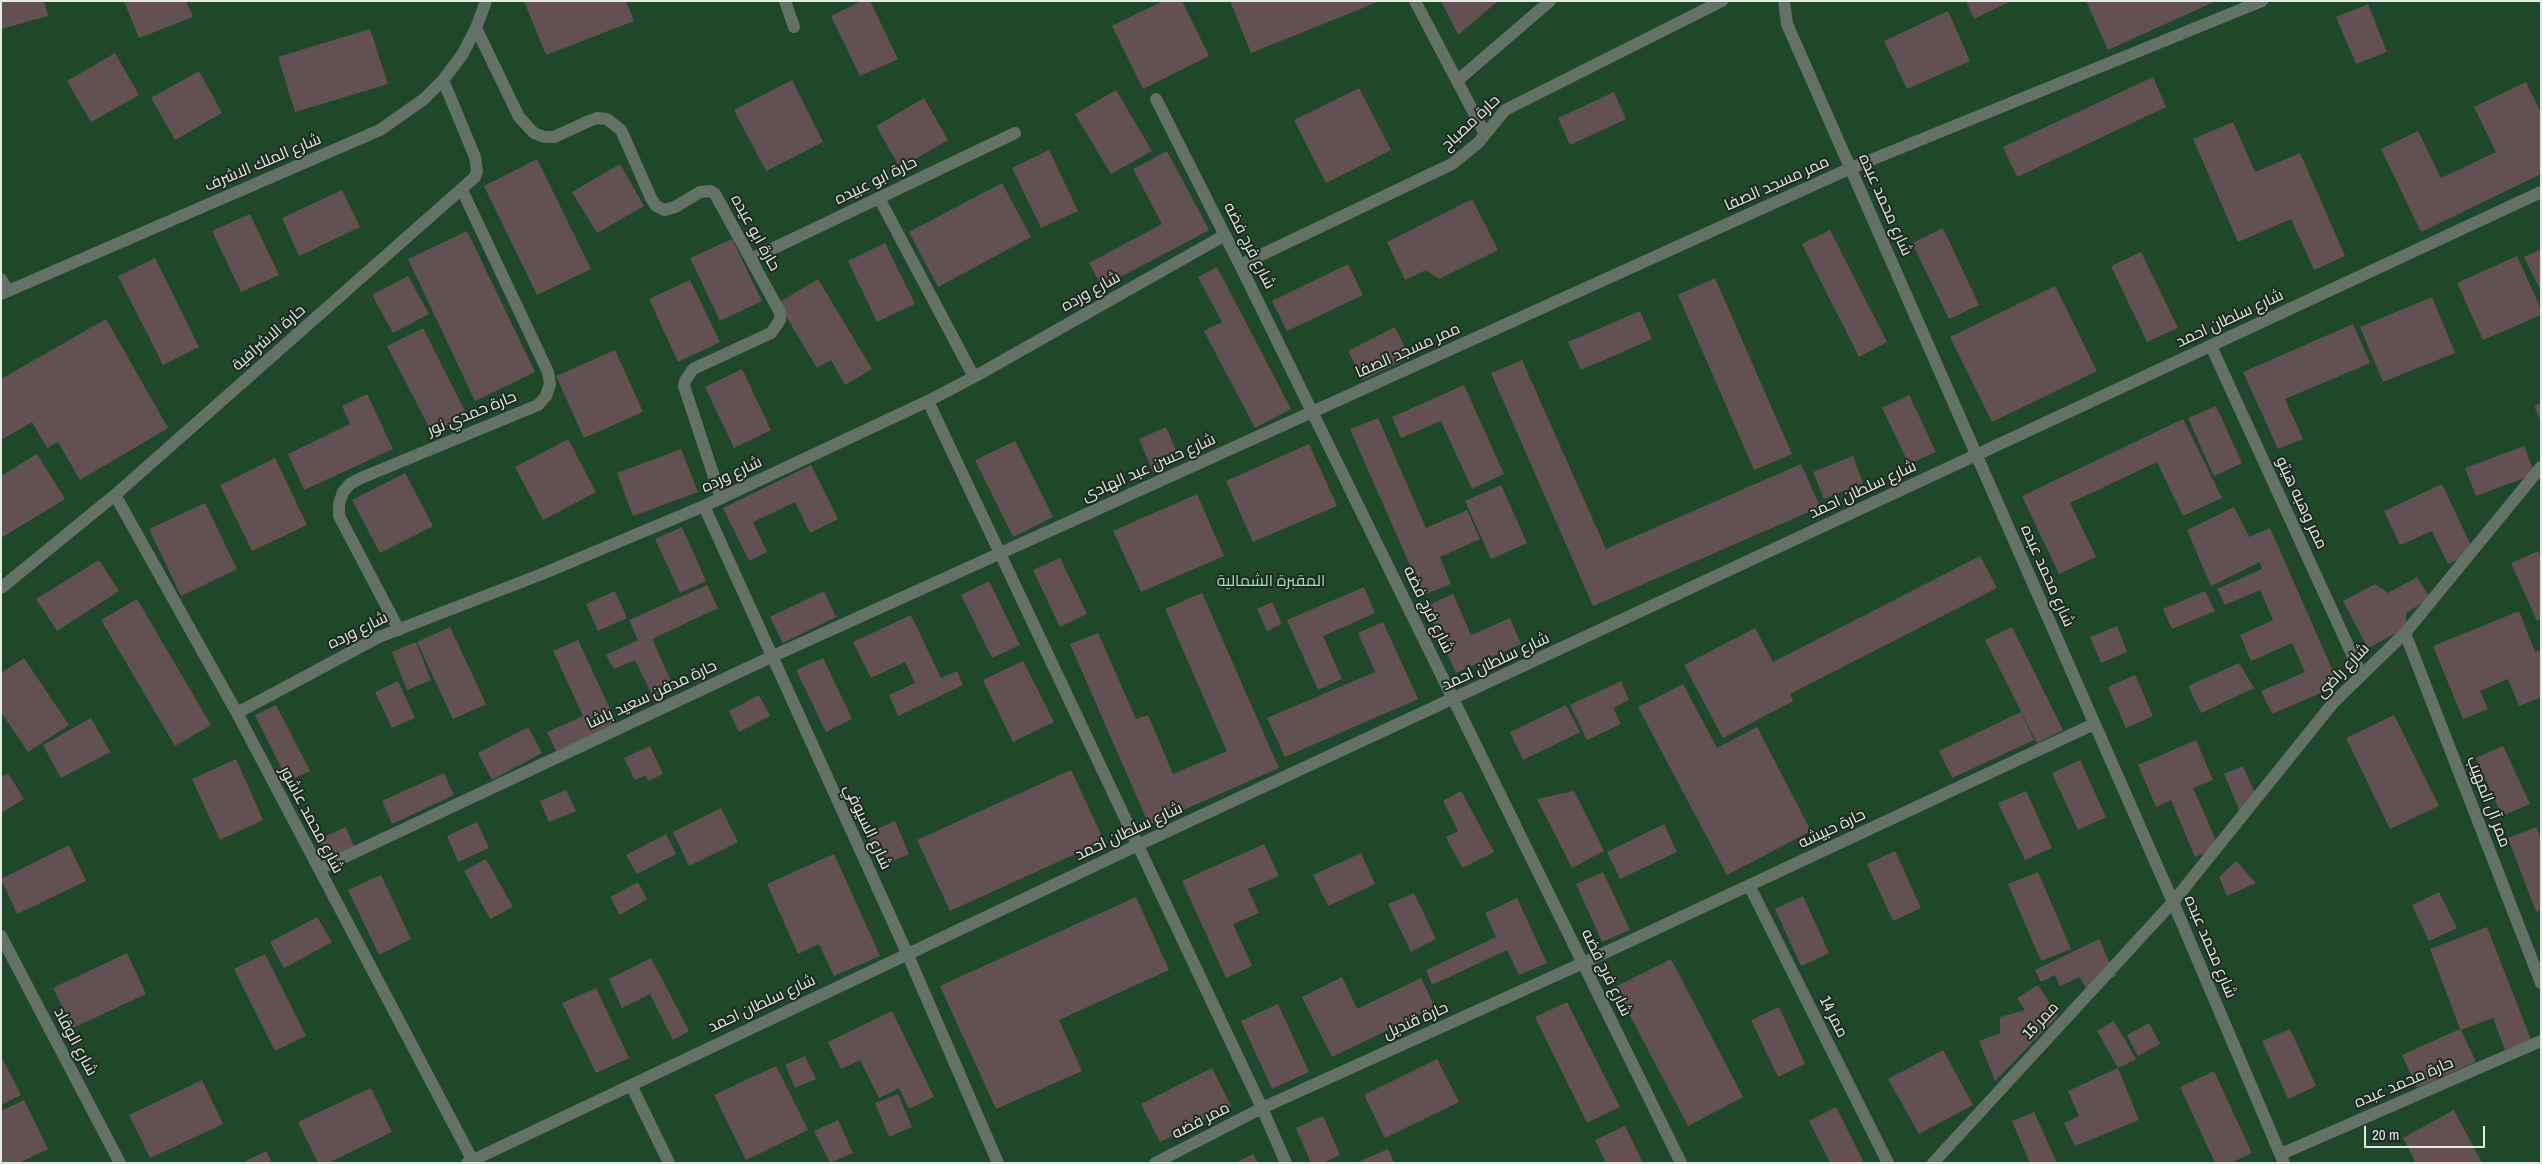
<!DOCTYPE html>
<html>
<head>
<meta charset="utf-8">
<style>
  body { margin:0 }
  #map { position:relative; width:2542px; height:1164px; overflow:hidden; background:#28342a; font-family:"Archivo Narrow",sans-serif }
  canvas { display:block }
  .frame { position:absolute; inset:0; border:2px solid #e2eae3; pointer-events:none }
  .scale { position:absolute; left:2364px; top:1126px; width:121px; height:22px; box-sizing:border-box; border:2px solid #e2eae3; border-top:0; padding-left:6px; font-size:15px; line-height:18px; white-space:nowrap; color:#e2eae3; -webkit-text-stroke:4px #1e2a21; paint-order:stroke }
</style>
</head>
<body>
<div id="map">
<canvas width="2542" height="1164"></canvas>
<div class="frame"></div>
<div class="scale">20 m</div>
</div>
<script>
const context = document.querySelector('canvas').getContext('2d');
context.lineJoin = 'round';
function paint(path, color) {
  context.fillStyle = color;
  context.fill(path, 'evenodd');
}
function shape(rows) {
  const path = new Path2D();
  for (const r of rows) {
    path.moveTo(r[0], r[1]);
    for (let i = 2; i < r.length; i += 2) path.lineTo(r[i], r[i + 1]);
  }
  return path;
}
function stroke(path, color, width, dash) {
  context.strokeStyle = color;
  context.lineWidth = width;
  context.lineCap = dash ? 'butt' : 'round';
  context.setLineDash(dash || []);
  context.stroke(path);
}
function drawText(font, color, halo, rows, align = 'center') {
  context.font = font + ' "Archivo Narrow",Cairo,sans-serif';
  context.lineWidth = 4;
  context.setLineDash([]);
  context.textBaseline = 'middle';
  context.strokeStyle = halo;
  context.fillStyle = color;
  for (const [text, x, y, turn = 0] of rows) {
    context.save();
    context.translate(x, y);
    context.rotate((+turn || 0) * Math.PI / 180);
    context.textAlign = isNaN(turn) ? turn : align;
    if (halo) context.strokeText(text, 0, 0);
    context.fillText(text, 0, 0);
    context.restore();
  }
}
const green = shape([
  [1,1,2541,1,2541,1163,1,1163]
]);
const building = shape([
  [1,1,44,1,48,16,1,29],
  [124,1,186,1,193,17,139,38],
  [524,1,626,1,634,21,546,55],
  [861,1,870,1,898,59,860,76,831,16],
  [1163,1,1182,1,1209,56,1143,89,1112,26],
  [1230,1,1380,1,1251,53],
  [1441,1,1498,1,1458,35],
  [1966,1,2011,1,1974,19],
  [2086,1,2216,1,2108,50],
  [2368,4,2387,52,2356,64,2336,17],
  [1948,11,1970,61,1907,89,1884,41],
  [370,29,388,84,295,112,278,57],
  [115,53,139,95,91,122,67,81],
  [199,71,222,113,175,140,151,98],
  [2153,77,2166,107,2017,177,2003,147],
  [792,80,823,142,766,171,734,110],
  [2526,82,2541,113,2541,174,2421,232,2381,149,2418,131,2441,178,2496,152,2474,107],
  [1359,88,1391,150,1326,183,1294,120],
  [1116,90,1152,151,1111,174,1075,114],
  [1614,92,1626,119,1570,145,1558,118],
  [924,98,948,140,900,168,876,126],
  [2233,122,2255,172,2300,153,2345,256,2314,270,2291,219,2238,242,2193,139],
  [1049,150,1078,211,1041,228,1012,168],
  [1167,151,1209,230,1102,287,1089,263,1162,224,1133,169],
  [537,159,591,269,537,295,484,186],
  [620,164,644,206,597,233,572,192],
  [1002,183,1031,237,938,287,909,232],
  [342,190,360,227,299,256,282,218],
  [1472,199,1498,250,1439,279,1426,270,1405,280,1387,242],
  [250,214,279,275,241,292,212,231],
  [1943,228,1979,305,1949,319,1912,243],
  [1830,230,1887,342,1859,357,1802,244],
  [467,231,535,372,475,401,408,259],
  [732,239,762,301,720,321,690,258],
  [885,243,915,304,877,322,848,261],
  [2541,249,2541,291,2524,257],
  [2141,252,2178,328,2147,342,2111,266],
  [2517,256,2541,309,2541,315,2483,340,2457,283],
  [155,258,199,347,163,365,118,276],
  [1348,264,1363,295,1287,331,1272,301],
  [1217,267,1291,409,1255,428,1204,331,1222,322,1198,277],
  [408,276,429,314,393,333,372,295],
  [1715,278,1792,454,1754,470,1678,295],
  [818,279,872,369,845,385,831,360,817,368,778,303],
  [690,280,720,342,678,362,649,299],
  [2055,286,2097,371,1992,422,1950,337],
  [2432,297,2455,353,2383,382,2360,327],
  [1640,311,1652,339,1581,370,1568,342],
  [106,319,168,428,80,480,58,442,47,448,32,422,1,440,1,379],
  [2353,324,2370,363,2285,399,2303,439,2278,449,2243,372],
  [1395,327,1410,357,1363,380,1348,351],
  [423,328,467,415,432,433,387,346],
  [615,350,643,412,584,438,556,376],
  [1522,360,1606,549,1801,464,1820,507,1593,606,1491,373],
  [742,369,771,430,734,448,705,387],
  [1464,385,1504,474,1472,489,1441,421,1401,438,1392,417],
  [367,394,393,449,304,490,288,454,350,424,342,406],
  [1909,395,1936,452,1909,464,1882,408],
  [2541,403,2541,422,2534,406],
  [2216,406,2242,463,2214,476,2188,418],
  [1378,418,1426,528,1467,510,1480,539,1440,557,1451,584,1423,595,1350,429],
  [2183,419,2222,498,2183,516,2157,462,2070,503,2096,557,2059,574,2022,496],
  [1166,427,1180,460,1153,472,1139,439],
  [568,439,596,492,543,520,515,467],
  [1015,441,1053,517,1013,537,975,460],
  [1309,444,1337,506,1253,542,1226,481],
  [2524,446,2535,474,2476,496,2465,468],
  [681,449,698,492,633,516,617,473],
  [37,454,65,499,1,538,1,476],
  [1853,456,1863,483,1824,499,1813,472],
  [275,458,307,525,252,551,220,485],
  [811,465,838,519,810,533,795,502,753,522,767,552,749,561,723,508],
  [405,473,433,526,380,553,352,500],
  [2442,484,2474,552,2448,564,2432,531,2400,545,2384,511],
  [1501,485,1527,543,1491,559,1465,501],
  [1197,494,1224,556,1141,592,1113,531],
  [205,503,237,569,181,596,149,529],
  [2234,507,2249,537,2270,528,2339,685,2272,714,2261,691,2305,672,2292,643,2251,661,2240,635,2273,620,2260,590,2225,605,2217,589,2262,569,2260,562,2211,586,2187,530],
  [682,527,706,581,680,593,655,539],
  [2538,551,2541,556,2541,619,2537,621,2511,563],
  [1980,556,1997,588,1790,694,1793,701,1723,738,1684,665,1755,628,1773,662],
  [1060,558,1087,614,1060,627,1033,570],
  [99,560,119,591,57,631,36,599],
  [2417,577,2430,598,2406,613,2406,628,2368,648,2343,601,2375,584,2388,593],
  [989,581,1020,645,992,658,961,595],
  [707,585,718,608,652,639,674,687,653,697,635,660,614,669,606,655,638,640,629,620],
  [1364,587,1375,613,1323,636,1342,679,1318,690,1287,620],
  [615,591,627,618,598,631,586,604],
  [824,591,836,617,783,643,770,617],
  [2205,591,2215,611,2172,629,2163,609],
  [1202,593,1279,768,1149,825,1070,644,1098,633,1136,719,1148,715,1173,774,1227,751,1165,609],
  [1453,594,1471,635,1510,618,1521,644,1456,673,1426,606],
  [137,599,211,725,175,746,101,620],
  [1272,602,1282,624,1267,631,1257,609],
  [2519,611,2535,652,2541,650,2541,697,2519,706,2508,679,2480,691,2488,709,2463,719,2433,646],
  [911,615,941,678,957,671,963,685,898,716,889,695,915,683,905,662,871,678,853,642],
  [1383,622,1418,699,1285,757,1267,718,1375,672,1358,633],
  [2117,626,2127,652,2101,663,2090,637],
  [450,627,486,704,453,719,417,642],
  [2012,627,2063,730,2037,743,1985,640],
  [578,640,617,724,556,751,547,732,583,716,553,651],
  [416,642,431,680,407,690,392,652],
  [24,658,69,725,28,752,1,712,1,673],
  [823,658,852,719,826,732,796,670],
  [1023,661,1054,722,1013,742,983,680],
  [2239,663,2254,688,2201,713,2188,686],
  [2135,675,2153,716,2126,728,2108,687],
  [398,681,415,718,392,728,375,692],
  [1621,681,1629,700,1613,708,1621,724,1587,740,1570,705],
  [1683,684,1717,748,1757,727,1811,831,1727,875,1638,707],
  [759,695,770,716,739,732,729,711],
  [276,705,310,771,288,781,255,715],
  [1566,705,1580,732,1523,760,1510,732],
  [2021,712,2034,740,1952,778,1939,751],
  [2394,715,2439,806,2390,829,2346,738],
  [91,718,110,752,61,778,43,745],
  [528,727,542,753,492,780,478,753],
  [2196,740,2213,780,2193,788,2219,847,2195,857,2171,800,2156,807,2138,765],
  [650,746,663,774,648,781,646,775,635,780,624,758],
  [2503,746,2530,804,2502,816,2476,758],
  [236,759,263,820,220,840,192,779],
  [2080,760,2106,817,2078,830,2052,773],
  [2243,766,2256,795,2241,814,2224,774],
  [1071,770,1104,841,950,911,917,840],
  [8,773,24,799,1,813,1,777],
  [444,773,454,795,392,824,382,801],
  [566,790,576,811,549,822,540,801],
  [1461,791,1494,852,1462,868,1446,837,1458,831,1443,801],
  [1574,791,1604,851,1572,868,1537,799],
  [2026,791,2052,848,2025,860,1998,803],
  [721,808,738,842,689,866,673,832],
  [895,821,909,854,881,866,867,833],
  [477,822,489,848,458,862,447,836],
  [1664,824,1677,852,1620,879,1607,852],
  [346,827,355,849,329,860,319,839],
  [2536,827,2541,838,2541,910,2536,912,2508,838],
  [666,834,676,854,637,874,626,855],
  [1264,844,1279,876,1248,889,1259,913,1233,924,1252,966,1226,978,1182,881],
  [69,845,86,881,17,914,1,879],
  [1895,851,1921,908,1893,921,1867,864],
  [1361,853,1375,884,1328,906,1313,875],
  [834,854,880,956,834,976,819,944,798,954,767,884],
  [486,859,513,907,490,919,464,871],
  [2236,861,2256,883,2227,896,2219,877],
  [1603,872,1630,930,1602,942,1576,884],
  [2038,872,2071,949,2041,961,2008,884],
  [381,875,411,939,379,955,348,890],
  [638,882,647,899,620,915,610,897],
  [2439,892,2457,928,2429,941,2412,905],
  [1414,893,1436,939,1411,952,1388,904],
  [1803,896,1829,953,1801,966,1775,909],
  [1136,897,1169,970,1059,1020,1082,1071,996,1109,940,986],
  [1517,898,1547,963,1519,975,1507,950,1432,985,1426,970,1496,937,1485,913],
  [317,917,332,942,284,968,270,942],
  [2487,927,2531,1040,2505,1050,2493,1018,2461,1030,2476,1062,2417,1088,2402,1055,2460,1029,2430,949],
  [2099,939,2116,976,2087,990,2080,977,2060,986,2055,975,2041,982,2035,970],
  [127,953,146,994,73,1028,53,988],
  [265,954,306,1036,275,1051,234,969],
  [651,958,689,1031,673,1040,650,994,622,1008,609,979],
  [1671,959,1743,1097,1688,1126,1615,987],
  [1342,977,1357,1009,1421,978,1435,1007,1332,1057,1302,997],
  [2038,985,2058,1016,1995,1081,1979,1041,2000,1033,2000,1017,2025,1010,2017,998],
  [596,988,629,1058,596,1073,562,1003],
  [1567,1002,1620,1107,1587,1123,1535,1017],
  [1278,1004,1309,1072,1272,1089,1241,1021],
  [1779,1007,1805,1064,1778,1077,1751,1020],
  [892,1011,934,1097,909,1109,899,1088,879,1098,860,1060,841,1069,828,1042],
  [2114,1021,2136,1059,2118,1068,2139,1120,2075,1146,2064,1123,2079,1116,2068,1091,2118,1068,2097,1031],
  [2149,1023,2160,1044,2138,1056,2127,1035],
  [2290,1029,2316,1086,2288,1099,2262,1041],
  [1943,1050,1973,1105,1919,1134,1888,1079],
  [1,1056,21,1095,1,1105],
  [805,1056,816,1079,795,1088,785,1065],
  [1437,1059,1459,1102,1385,1138,1364,1095],
  [776,1066,808,1130,746,1160,714,1095],
  [1212,1068,1231,1106,1160,1142,1141,1104],
  [2214,1071,2252,1153,2231,1163,2215,1163,2180,1087],
  [202,1080,223,1124,150,1158,129,1115],
  [371,1088,392,1132,328,1163,318,1163,298,1122],
  [898,1094,912,1127,889,1137,875,1103],
  [24,1100,48,1149,19,1163,1,1163,1,1111],
  [1836,1107,1864,1163,1830,1163,1809,1121],
  [2454,1110,2482,1163,2416,1163,2403,1138],
  [2034,1112,2057,1163,2030,1163,2012,1121],
  [1323,1116,1340,1155,1323,1163,1311,1163,1296,1128],
  [838,1120,853,1153,830,1163,814,1131],
  [1625,1126,1643,1163,1601,1163,1605,1161,1595,1140],
  [1388,1149,1394,1163,1356,1163],
  [266,1151,272,1163,242,1163],
  [1253,1154,1258,1163,1235,1163]
]);
const minor = shape([
  [785,1,794,27],
  [1415,1,1485,134],
  [1784,1,1787,24,2173,902,2284,1163],
  [476,28,519,117,534,133,544,137,554,137,589,121,597,118,607,119,621,130,651,198,656,206,665,210,675,207,700,192,710,191,715,194,776,305,780,312,780,320,771,333,693,369,685,381,684,386,721,498],
  [1457,81,1550,1],
  [1156,99,1240,265,1681,1163],
  [879,198,974,377],
  [751,259,1015,133],
  [1240,265,1452,164,1478,143,1505,110,1722,1],
  [1,279,8,291],
  [1,294,380,130,424,99,443,80,462,55,476,28,486,1],
  [2211,346,2361,674],
  [928,401,1262,1108,1286,1163],
  [115,495,237,713,474,1163],
  [704,506,907,953,998,1163],
  [1,588,115,495,475,177,477,171,475,157,443,80],
  [399,630,339,516,339,504,343,492,350,484,361,478,538,405,546,396,550,384,548,372,462,190],
  [2405,633,2541,983],
  [237,713,379,637,542,574,704,506,928,401,974,377,1225,235],
  [319,869,771,657,1851,168,2262,1],
  [1749,885,1888,1163],
  [1,936,120,1163],
  [631,1085,669,1163],
  [2281,1154,2541,1041],
  [467,1163,1138,845,2541,192],
  [1155,1163,1262,1108,1583,963,2094,724],
  [1933,1163,2173,902,2333,703,2405,633,2541,467]
]);
const streetNames = [
  ["حارة مصباح",1471,123,-43],
  ["شارع الملك الاشرف",263,163,-23],
  ["حارة ابو عبيده",876,181,-26],
  ["ممر مسجد الصفا",1777,184,-24],
  ["شارع محمد عبده",1885,205,66],
  ["حارة ابو عيده",755,233,61],
  ["شارع فرج فضه",1249,246,63],
  ["شارع ورده",1091,292,-29],
  ["شارع سلطان احمد",2230,319,-25],
  ["حارة الاشرافية",269,338,-41],
  ["ممر مسجد الصفا",1408,351,-24],
  ["حارة حمدي نور",472,414,-22],
  ["شارع حسن عبد الهادى",1149,468,-24],
  ["شارع ورده",732,475,-25],
  ["شارع سلطان احمد",1863,490,-25],
  ["ممر وهبه هيتو",2301,503,65],
  ["شارع محمد عبده",2047,576,66],
  ["شارع فرج فضه",1428,610,64],
  ["شارع ورده",358,631,-26],
  ["شارع سلطان احمد",1496,662,-25],
  ["شارع راضى",2343,671,-46],
  ["حارة مدفن سعيد باشا",652,695,-25],
  ["ممر آل المهيب",2488,802,69],
  ["شارع محمد عاشور",311,820,62],
  ["شارع السيوفي",867,827,65],
  ["حارة حبيشه",1832,829,-25],
  ["شارع سلطان احمد",1129,832,-25],
  ["شارع محمد عبده",2210,947,67],
  ["شارع فرج فضه",1606,973,64],
  ["شارع سلطان احمد",762,1004,-25],
  ["ممر 14",1833,1017,63],
  ["حارة قنديل",1416,1021,-24],
  ["ممر 15",2041,1021,-47],
  ["شارع الوقاد",75,1042,62],
  ["حارة محمد عبده",2404,1083,-23],
  ["ممر فضه",1201,1121,-27]
];
const parkNames = [
  ["المقبرة الشمالية",1271,582]
];
paint(green, '#1f482b');
paint(building, '#625053');
stroke(minor, '#637166', 12);
drawText('16px', '#e2eae3', '#1e2a21', streetNames);
drawText('16px', '#9de1ad', '#1e2a21', parkNames);
</script>
</body>
</html>
